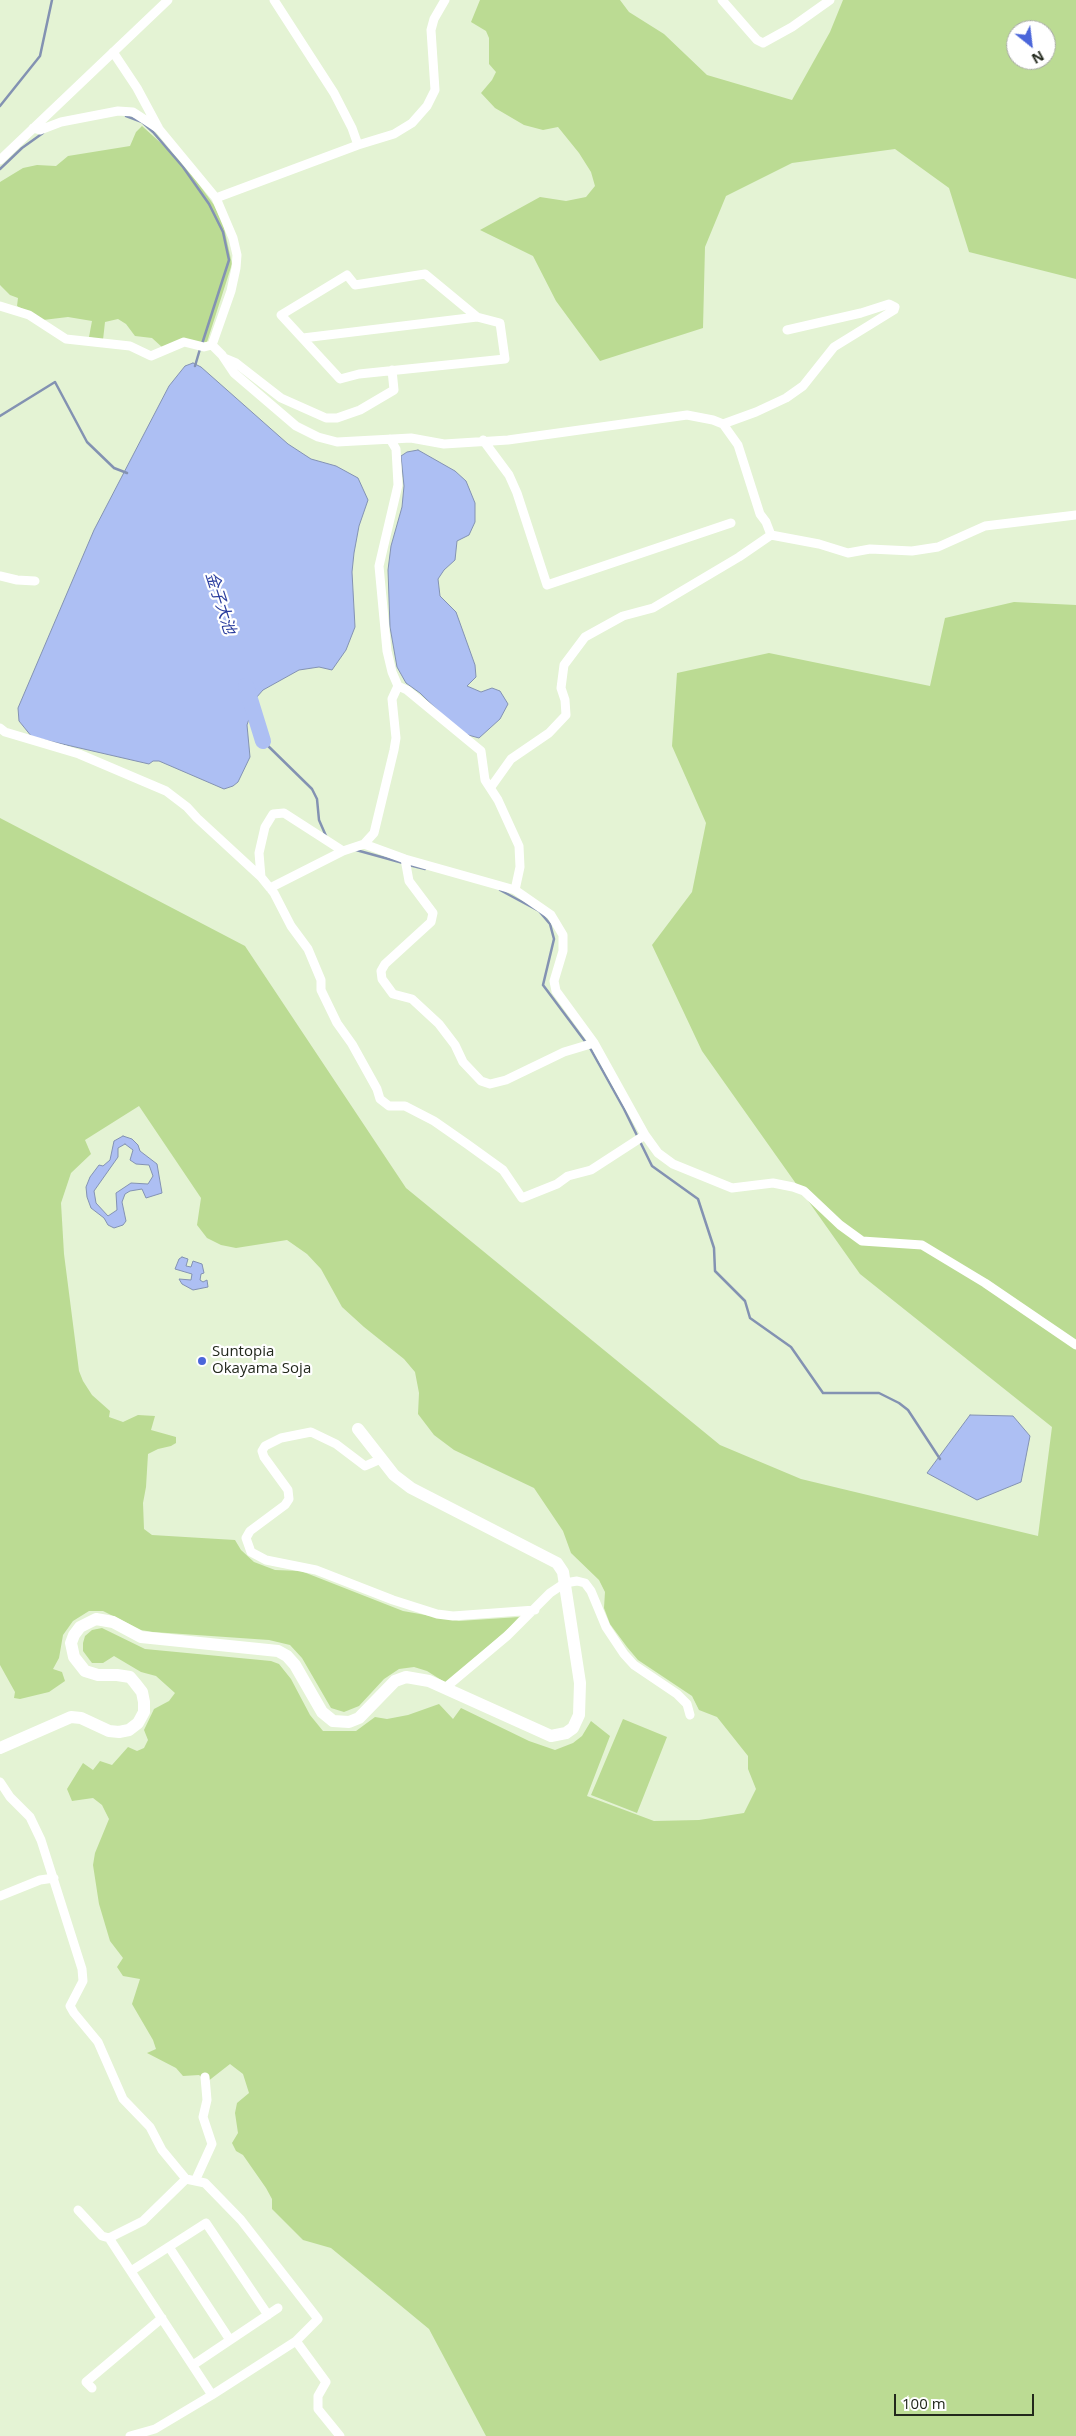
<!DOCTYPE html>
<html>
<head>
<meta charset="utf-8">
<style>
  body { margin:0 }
  #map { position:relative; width:1076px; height:2436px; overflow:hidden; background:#e4f3d4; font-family:"Open Sans",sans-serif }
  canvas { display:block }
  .north { position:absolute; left:1006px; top:20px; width:50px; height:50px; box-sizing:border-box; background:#fff; border:1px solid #a7a9a4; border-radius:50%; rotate:151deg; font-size:14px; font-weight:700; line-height:20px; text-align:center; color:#22281c }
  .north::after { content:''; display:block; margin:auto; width:18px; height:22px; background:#4b66da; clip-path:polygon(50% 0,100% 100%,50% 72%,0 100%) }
  .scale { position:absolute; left:894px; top:2394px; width:140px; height:22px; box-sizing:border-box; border:2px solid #22281c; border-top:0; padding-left:6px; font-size:15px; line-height:18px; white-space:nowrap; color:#22281c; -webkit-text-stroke:4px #fff; paint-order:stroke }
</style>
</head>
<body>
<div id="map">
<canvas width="1076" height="2436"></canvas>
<div class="north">N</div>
<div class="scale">100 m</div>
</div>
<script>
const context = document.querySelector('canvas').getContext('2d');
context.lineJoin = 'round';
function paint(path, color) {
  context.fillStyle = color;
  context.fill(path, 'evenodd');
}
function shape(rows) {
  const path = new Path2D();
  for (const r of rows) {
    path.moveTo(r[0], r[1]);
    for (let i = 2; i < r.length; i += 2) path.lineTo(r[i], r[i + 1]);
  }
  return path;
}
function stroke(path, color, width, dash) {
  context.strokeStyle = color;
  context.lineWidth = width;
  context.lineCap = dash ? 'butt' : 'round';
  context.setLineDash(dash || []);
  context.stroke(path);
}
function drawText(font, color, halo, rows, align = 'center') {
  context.font = font + ' "Open Sans","Noto Sans JP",sans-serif';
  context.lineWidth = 4.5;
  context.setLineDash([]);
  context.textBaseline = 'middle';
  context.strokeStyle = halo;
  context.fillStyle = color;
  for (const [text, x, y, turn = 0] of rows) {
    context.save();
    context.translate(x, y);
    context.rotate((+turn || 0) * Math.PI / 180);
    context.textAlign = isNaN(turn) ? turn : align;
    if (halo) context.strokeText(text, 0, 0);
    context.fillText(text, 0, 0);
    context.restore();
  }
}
const green = shape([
  [480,0,620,0,629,12,664,34,707,75,792,100,830,32,843,0,1076,0,1076,279,969,252,949,188,895,149,792,163,726,196,705,247,703,328,600,361,556,301,533,256,480,230,540,197,566,201,586,197,595,186,591,172,579,153,558,127,543,130,524,125,495,108,481,93,492,80,496,72,489,64,489,38,486,31,471,22],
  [1016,30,1046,30,1046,60,1016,60],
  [142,126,184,164,214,205,223,223,232,264,207,342,163,348,152,338,135,336,126,324,118,319,105,322,103,340,89,337,92,321,68,317,43,320,17,306,18,298,10,295,0,285,0,182,23,168,37,165,56,166,68,156,130,146,136,132],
  [1014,602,1076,605,1076,2436,486,2436,429,2329,331,2248,303,2240,272,2209,272,2199,266,2188,243,2155,236,2151,232,2143,238,2133,235,2113,237,2103,249,2093,243,2074,230,2064,207,2082,199,2075,183,2076,176,2068,147,2053,156,2049,153,2040,132,2004,140,1979,123,1976,117,1967,123,1958,110,1941,99,1904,93,1865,95,1853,109,1819,102,1805,93,1798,72,1801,67,1789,83,1763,93,1770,100,1761,112,1765,128,1747,137,1751,144,1748,148,1740,144,1730,154,1709,169,1701,175,1693,156,1676,141,1672,114,1656,103,1663,92,1663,83,1651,83,1643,85,1636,92,1630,102,1628,145,1649,271,1661,279,1664,291,1679,310,1715,323,1731,356,1731,375,1717,387,1719,408,1715,439,1704,453,1719,461,1708,529,1741,555,1750,573,1743,582,1736,591,1721,610,1736,587,1796,654,1821,699,1820,744,1813,756,1789,748,1769,748,1756,717,1717,699,1710,692,1696,638,1660,627,1647,610,1624,604,1608,605,1592,599,1580,571,1553,563,1531,534,1488,454,1450,434,1435,418,1414,419,1393,415,1372,404,1359,364,1327,342,1307,321,1269,307,1254,287,1240,236,1248,221,1245,207,1238,197,1225,201,1198,139,1106,85,1140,91,1154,71,1173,61,1203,64,1254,79,1371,83,1381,92,1395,110,1411,109,1417,123,1422,138,1415,155,1416,151,1430,176,1437,176,1443,171,1446,158,1449,148,1454,146,1487,143,1503,144,1529,152,1535,235,1540,241,1550,254,1562,275,1570,301,1571,403,1611,459,1621,519,1617,509,1628,446,1683,427,1671,414,1667,399,1669,384,1679,359,1706,344,1712,331,1708,302,1658,290,1645,269,1640,153,1632,141,1630,103,1611,89,1611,73,1621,63,1635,59,1658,53,1669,62,1672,65,1681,49,1692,20,1699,14,1698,15,1692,0,1665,0,818,245,946,406,1188,720,1445,801,1479,1038,1536,1052,1427,860,1274,702,1051,652,945,692,892,706,823,672,746,677,673,769,653,930,686,945,618],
  [623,1719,667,1737,637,1813,591,1795]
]);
const water = shape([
  [193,363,201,367,288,444,311,459,336,466,358,478,368,500,359,526,354,553,352,572,355,627,346,650,332,670,319,667,299,670,263,690,256,698,247,725,250,757,238,782,233,786,224,789,159,761,153,761,149,764,32,737,19,721,18,708,94,530,169,386,185,366,193,363],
  [418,450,455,471,466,481,475,503,475,522,469,535,457,541,455,560,444,570,438,579,440,596,456,612,475,665,476,677,467,686,481,692,492,688,500,691,508,704,500,719,479,738,461,733,420,693,406,683,397,667,390,627,388,570,391,546,402,507,404,486,401,456,407,452,418,450],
  [123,1136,132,1139,138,1145,140,1151,157,1164,162,1193,146,1198,142,1189,130,1191,125,1194,122,1202,126,1221,123,1225,114,1228,108,1225,104,1218,91,1208,87,1197,86,1187,90,1177,99,1165,103,1166,110,1160,114,1141,123,1136],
  [125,1144,133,1150,130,1160,136,1164,149,1165,153,1176,148,1184,131,1183,116,1193,117,1210,108,1216,96,1203,94,1191,118,1157,118,1148,125,1144],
  [182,1257,188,1259,186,1266,191,1267,193,1261,202,1264,204,1273,201,1274,200,1280,203,1282,207,1280,208,1287,193,1290,182,1284,179,1279,191,1280,192,1274,175,1269,179,1259,182,1257],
  [970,1415,1013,1416,1030,1436,1021,1482,977,1500,927,1473,970,1415]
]);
const stream = shape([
  [0,106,40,56,52,0],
  [126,116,142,122,153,132,183,167,209,204,223,232,229,260,202,344],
  [0,169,22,148,43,133],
  [195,366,200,349],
  [0,416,55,382,87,442,114,468,127,473],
  [263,741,312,789,317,799,319,820,326,836],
  [356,850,403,863],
  [409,865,425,869],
  [500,890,539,911,550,924,554,939,543,985,590,1048,624,1109,652,1166,698,1199,714,1248,715,1271,745,1301,750,1318,791,1347,823,1393,879,1393,899,1403,908,1410,940,1459]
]);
const river = shape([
  [246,686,263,741]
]);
const street = shape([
  [274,0,334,93,352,128,358,145],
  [722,0,757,40,763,43,792,27,830,0],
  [113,52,137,88,159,129,216,198,233,238,237,255,236,268,231,291,212,345,222,355,234,373,296,426,318,437,337,442,411,438,444,444,508,440,687,415,713,420,723,424,738,445,760,514,766,522,771,535,819,544,848,553,870,549,912,551,938,547,985,526,1076,515],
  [33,128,40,130,61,122,118,111,133,112,159,129],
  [0,160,168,0],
  [216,198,358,145,394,134,412,123,427,106,435,90,431,30,434,19,445,0],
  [425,274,477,317,500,323,505,359,359,374,340,379,281,315,347,275,355,285,425,274],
  [0,306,29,315,66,339,130,346,151,356,184,342,204,347,212,345],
  [303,338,477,317],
  [224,358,236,363,281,398,326,418,337,418,360,410,394,390,392,370],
  [723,424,756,412,786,398,803,386,834,347,894,310,895,307,889,304,861,313,787,330],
  [390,439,396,449,398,485,379,566,387,651,392,672,398,686,407,690,481,751,485,780,498,800,519,846,520,867,515,890],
  [483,440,509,475,517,493,547,585,731,523],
  [0,576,17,580,35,581],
  [0,728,5,732,79,754,166,791,187,807,197,818,261,877,274,893,291,926,308,949,321,980,321,990,337,1023,352,1044,377,1089,380,1099,389,1106,405,1106,434,1121,467,1144,503,1170,522,1198,557,1184,568,1176,591,1170,645,1135],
  [491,787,511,759,549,733,566,715,565,700,561,688,564,665,585,637,623,616,653,608,739,557,771,535],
  [364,844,405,859,515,890,551,915,563,935,563,951,554,981,556,991,594,1043,645,1135,658,1153,673,1164,732,1188,773,1183,793,1187,804,1191,840,1225,862,1241,922,1245,985,1283,1076,1345],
  [405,859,409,881,433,913,431,922,385,964,381,971,382,979,393,994,412,999,439,1024,455,1045,463,1062,481,1081,490,1084,506,1080,564,1052,594,1043],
  [261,877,259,853,265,827,273,814,284,813,343,851],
  [270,888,343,851,364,844,374,833,394,750,396,738,392,699,398,686],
  [381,1459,365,1466,336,1444,311,1432,281,1438,265,1446,262,1451,264,1457,288,1490,289,1499,285,1505,250,1531,246,1538,251,1552,266,1560,316,1570,393,1600,437,1614,453,1616,535,1610],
  [445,1688,507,1636,550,1593,565,1583,577,1581,585,1583,591,1591,606,1627,624,1654,634,1665,677,1694,687,1704,690,1715],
  [0,1782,10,1797,30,1817,41,1840,82,1969,83,1981,70,2006,74,2013,98,2042,123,2099,150,2127,162,2150,186,2179,205,2183,241,2220,318,2319,296,2341,212,2395,155,2429,130,2436],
  [0,1896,40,1880,54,1878],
  [196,2179,212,2144,203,2117,207,2100,205,2077],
  [78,2210,102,2236,109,2238,212,2395],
  [109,2238,143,2221,186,2179],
  [169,2247,230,2340],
  [131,2271,206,2223,268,2315],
  [296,2341,326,2382,318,2396,318,2409,340,2436],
  [193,2365,278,2308],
  [92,2388,86,2382,162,2318]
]);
const secondary = shape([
  [0,1748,71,1717,81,1718,109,1731,119,1732,129,1730,138,1723,144,1712,144,1702,142,1692,135,1683,130,1677,117,1675,98,1675,85,1671,74,1657,71,1643,74,1635,80,1627,96,1619,113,1622,141,1637,278,1651,287,1656,295,1665,322,1712,333,1721,349,1722,359,1718,395,1681,406,1677,429,1681,551,1736,566,1733,573,1728,579,1715,580,1683,563,1572,557,1563,411,1488,394,1475,358,1429]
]);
const markers = [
  [202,1361,5,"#4b66da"]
];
const poiNames = [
  ["Suntopia",212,1352],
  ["Okayama Soja",212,1369]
];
const waterNames = [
  ["金子大池",220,603,72]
];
paint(green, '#bbdb93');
paint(water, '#adbff3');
stroke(water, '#8392b2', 1);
stroke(stream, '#8392b2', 2.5);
stroke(river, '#adbff3', 16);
stroke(street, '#fff', 9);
stroke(secondary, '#fff', 12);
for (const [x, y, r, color] of markers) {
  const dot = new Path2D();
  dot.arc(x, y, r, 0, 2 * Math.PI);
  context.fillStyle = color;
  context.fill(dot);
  stroke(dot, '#fff', 2);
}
drawText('15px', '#22281c', '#fff', poiNames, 'left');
drawText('italic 16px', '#2b3e9e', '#fff', waterNames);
</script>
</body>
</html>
